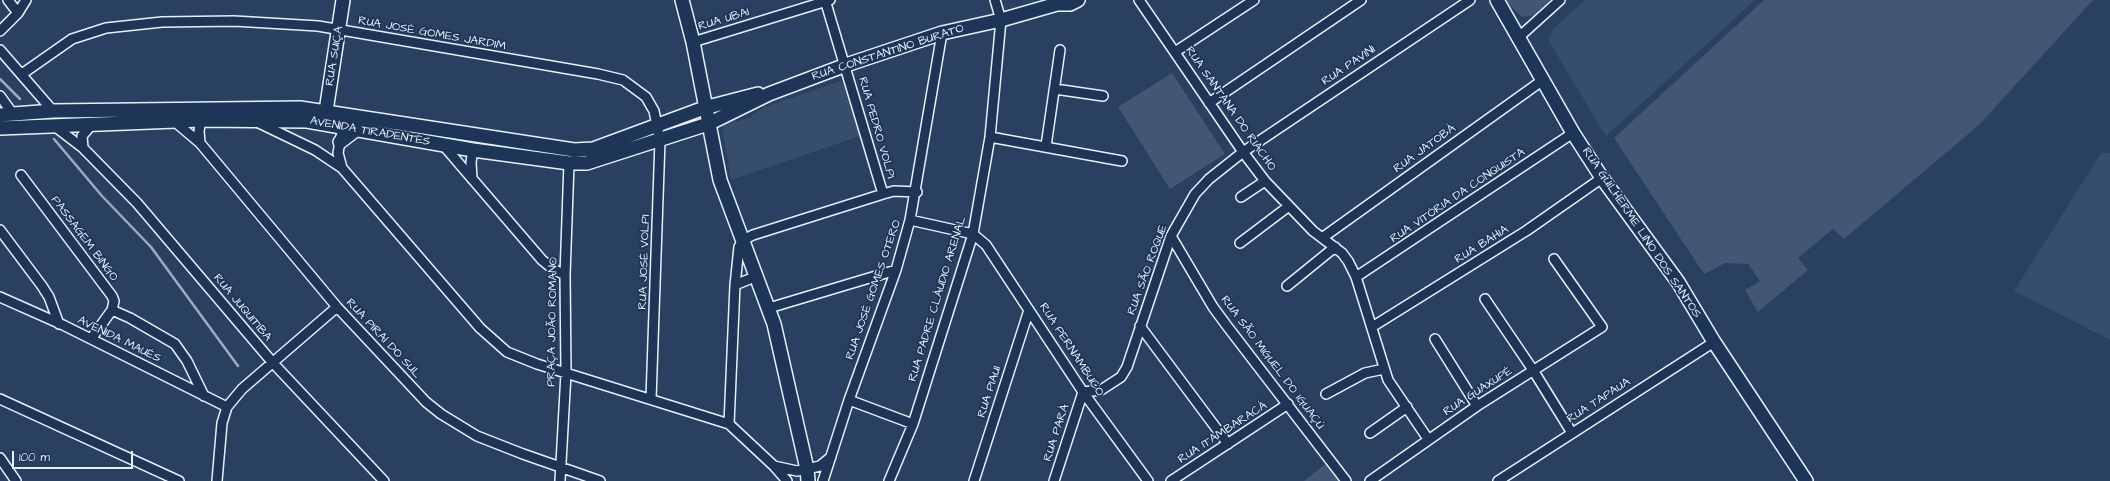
<!DOCTYPE html>
<html>
<head>
<meta charset="utf-8">
<style>
  body { margin:0 }
  #map { position:relative; width:2110px; height:481px; overflow:hidden; background:#294061; font-family:"Architects Daughter",sans-serif }
  canvas { display:block }
  .scale { position:absolute; left:12px; top:451px; width:121px; height:18px; box-sizing:border-box; border:2px solid #e8f1f8; border-top:0; padding-left:5px; font-size:12px; line-height:14px; white-space:nowrap; color:#e8f1f8; -webkit-text-stroke:3px #1d3557; paint-order:stroke }
</style>
</head>
<body>
<div id="map">
<canvas width="2110" height="481"></canvas>
<div class="scale">100 m</div>
</div>
<script>
const context = document.querySelector('canvas').getContext('2d');
context.lineJoin = 'round';
function paint(path, color) {
  context.fillStyle = color;
  context.fill(path, 'evenodd');
}
function shape(rows) {
  const path = new Path2D();
  for (const r of rows) {
    path.moveTo(r[0], r[1]);
    for (let i = 2; i < r.length; i += 2) path.lineTo(r[i], r[i + 1]);
  }
  return path;
}
function stroke(path, color, width, dash) {
  context.strokeStyle = color;
  context.lineWidth = width;
  context.lineCap = dash ? 'butt' : 'round';
  context.setLineDash(dash || []);
  context.stroke(path);
}
function drawText(font, color, halo, rows, align = 'center') {
  context.font = font + ' "Architects Daughter",sans-serif';
  context.lineWidth = 3.5;
  context.setLineDash([]);
  context.textBaseline = 'middle';
  context.strokeStyle = halo;
  context.fillStyle = color;
  for (const [text, x, y, turn = 0] of rows) {
    context.save();
    context.translate(x, y);
    context.rotate((+turn || 0) * Math.PI / 180);
    context.textAlign = isNaN(turn) ? turn : align;
    if (halo) context.strokeText(text, 0, 0);
    context.fillText(text, 0, 0);
    context.restore();
  }
}
const built = shape([
  [1585,0,1755,0,1606,136,1549,41,1553,29],
  [841,81,844,84,860,136,731,180,722,127,724,122,734,117,737,122,750,117,764,107],
  [2101,153,2110,153,2110,340,2014,291]
]);
const green = shape([
  [1505,0,1550,0,1534,15,1522,17],
  [1764,0,2093,0,1979,125,1844,239,1833,229,1798,258,1808,270,1758,312,1745,290,1760,281,1748,264,1725,263,1704,274,1614,138],
  [1172,73,1225,154,1170,189,1118,107],
  [1327,463,1341,481,1304,481]
]);
const stream = shape([
  [0,79,20,99],
  [54,139,102,196,151,247,238,366]
]);
const street = shape([
  [8,0,18,13],
  [825,0,883,194],
  [1139,0,1243,152,1265,181,1313,231,1342,253,1348,261,1356,277,1388,380,1428,439],
  [0,31,18,13,26,0],
  [1518,38,1560,0],
  [693,42,830,0],
  [0,50,53,111],
  [1175,52,1254,0],
  [22,74,72,39,106,28,162,22,234,21,318,26,598,74,623,80,646,97,654,111,660,140,651,399],
  [1055,89,1103,96],
  [0,96,13,114],
  [1209,103,1361,0],
  [174,121,200,143,337,307,426,402,441,414,477,436,523,454,600,481],
  [257,122,315,150,342,168,480,328,507,352,537,364,729,424,774,466,787,481],
  [53,125,83,148,137,203,273,363,384,481],
  [341,136,338,153,342,168],
  [990,137,1122,161],
  [200,143,199,131,201,120],
  [444,146,542,260,553,269,565,275],
  [1046,146,1060,50],
  [83,148,82,136,93,123],
  [21,175,112,296,114,301,112,310,91,339],
  [472,179,471,162,473,150],
  [1241,197,1265,181],
  [910,220,973,234,986,245,1083,392,1148,481],
  [0,230,42,286,49,297,59,324],
  [1171,236,1213,307,1227,326,1346,481],
  [1322,238,1543,80],
  [1240,243,1289,206],
  [1356,277,1573,133],
  [735,285,757,276],
  [1287,286,1335,247],
  [0,297,63,325,227,407],
  [1485,299,1533,370,1572,433],
  [769,308,896,270],
  [112,310,130,318,175,344,187,361,204,396],
  [1140,326,1228,444],
  [1372,327,1526,231,1602,178],
  [1435,339,1477,406],
  [1083,392,1101,390,1121,377,1127,367,1171,236,1195,194,1209,179,1243,152,1470,0],
  [1326,394,1365,373,1384,369],
  [0,399,179,481],
  [849,400,913,424],
  [729,424,735,285,739,247,743,240,753,235,883,194,894,191,917,192],
  [1370,433,1407,407],
  [0,458,16,481],
  [774,466,797,471,820,466,831,457],
  [217,481,222,423,227,407,242,389,337,307],
  [560,481,566,373,565,275,569,163],
  [823,481,849,400,896,270,910,220,942,33],
  [889,481,913,424,973,234,990,137,1001,20,995,0],
  [974,481,1029,310],
  [1054,481,1083,392],
  [1171,481,1288,404],
  [1370,481,1477,406,1602,327,1554,259],
  [1498,481,1714,342]
]);
const secondary = shape([
  [682,0,693,42,720,180,774,324,807,469,808,481],
  [1497,0,1573,133,1602,178,1678,282,1714,342,1806,481],
  [326,111,343,0],
  [0,115,53,111,300,108,574,150,593,149,704,108,758,94],
  [0,128,201,120,307,121,473,150,569,163,587,163,708,124,769,94,846,65,942,33,1001,20,1057,4,1070,4,1078,0],
  [340,142,357,129]
]);
const streetNames = [
  ["RUA UBAI",724,20,-17],
  ["RUA JOSÉ GOMES JARDIM",432,34,10],
  ["RUA CONSTANTINO BURATO",888,53,-18],
  ["RUA SUIÇA",335,56,-81],
  ["RUA PAVINI",1349,66,-34],
  ["RUA SANTANA DO RIACHO",1230,109,55],
  ["RUA PEDRO VOLPI",876,128,74],
  ["AVENIDA TIRADENTES",370,132,10],
  ["RUA JATOBÁ",1425,149,-36],
  ["RUA VITÓRIA DA CONQUISTA",1458,196,-34],
  ["RUA GUILHERME LINO DOS SANTOS",1641,233,56],
  ["PASSAGEM BINGO",84,239,53],
  ["RUA BAHIA",1482,245,-32],
  ["RUA JOSÉ VOLPI",645,262,-88],
  ["RUA SÃO ROQUE",1148,270,-70],
  ["RUA JOSÉ GOMES OTERO",874,290,-71],
  ["RUA PADRE CLÁUDIO ARENAL",938,299,-73],
  ["RUA JUQUITIBA",242,308,50],
  ["PRAÇA JOÃO ROMANO",553,322,-89],
  ["RUA PIRAÍ DO SUL",383,339,47],
  ["AVENIDA MAUÉS",119,340,26],
  ["RUA PERNAMBUCO",1071,350,57],
  ["RUA SÃO MIGUEL DO IGUAÇÚ",1272,363,53],
  ["RUA PIAUI",990,392,-72],
  ["RUA GUAXUPÉ",1478,392,-33],
  ["RUA TAPAUA",1599,401,-33],
  ["RUA PARÁ",1057,433,-72],
  ["RUA ITAMBARACÁ",1223,433,-33]
];
paint(built, '#364d6b');
paint(green, '#415774');
stroke(stream, '#9dabbd', 2.5);
stroke(street, '#e8f1f8', 12);
stroke(secondary, '#e8f1f8', 16);
stroke(street, '#1d3557', 9);
stroke(secondary, '#1d3557', 13);
drawText('12px', '#e8f1f8', '#1d3557', streetNames);
</script>
</body>
</html>
